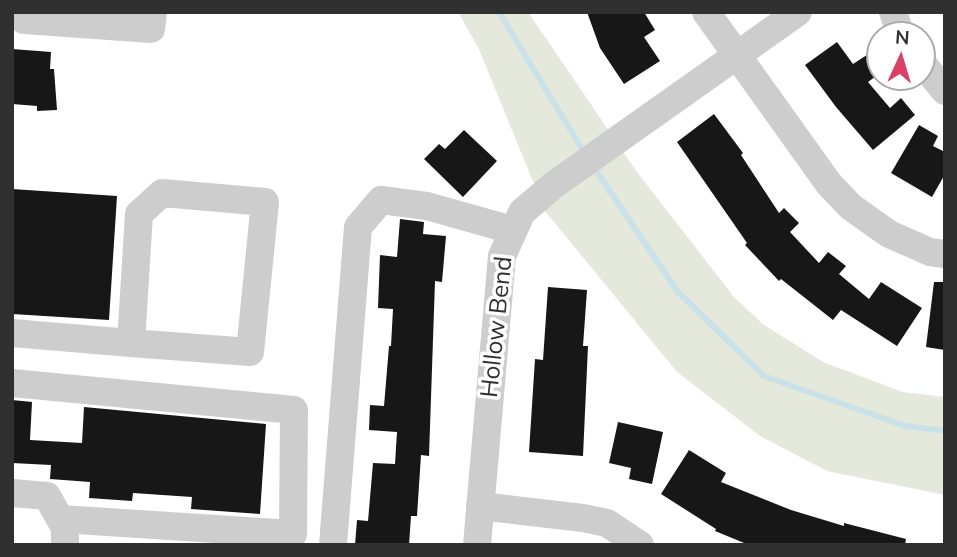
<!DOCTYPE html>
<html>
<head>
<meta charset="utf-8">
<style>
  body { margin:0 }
  #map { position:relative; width:957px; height:557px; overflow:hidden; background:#fff; font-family:Mulish,sans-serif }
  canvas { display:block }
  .frame { position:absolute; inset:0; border:14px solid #303030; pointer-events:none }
  .north { position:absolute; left:866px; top:21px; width:70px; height:70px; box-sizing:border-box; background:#fff; border:2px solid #acacac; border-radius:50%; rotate:4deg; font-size:19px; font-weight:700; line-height:28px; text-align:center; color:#303030 }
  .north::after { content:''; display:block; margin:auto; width:24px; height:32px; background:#d84064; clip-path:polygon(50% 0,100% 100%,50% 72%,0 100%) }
</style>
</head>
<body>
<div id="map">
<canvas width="957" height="557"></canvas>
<div class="frame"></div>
<div class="north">N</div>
</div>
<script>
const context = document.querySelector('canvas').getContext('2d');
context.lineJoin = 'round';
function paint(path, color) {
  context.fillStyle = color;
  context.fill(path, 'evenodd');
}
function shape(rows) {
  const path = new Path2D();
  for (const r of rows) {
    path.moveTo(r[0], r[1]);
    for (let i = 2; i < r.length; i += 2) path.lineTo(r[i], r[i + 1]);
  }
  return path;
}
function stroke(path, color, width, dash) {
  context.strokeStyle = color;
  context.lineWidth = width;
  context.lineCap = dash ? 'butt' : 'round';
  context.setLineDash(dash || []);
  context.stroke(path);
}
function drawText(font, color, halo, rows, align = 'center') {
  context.font = font + ' Mulish,sans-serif';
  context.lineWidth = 7;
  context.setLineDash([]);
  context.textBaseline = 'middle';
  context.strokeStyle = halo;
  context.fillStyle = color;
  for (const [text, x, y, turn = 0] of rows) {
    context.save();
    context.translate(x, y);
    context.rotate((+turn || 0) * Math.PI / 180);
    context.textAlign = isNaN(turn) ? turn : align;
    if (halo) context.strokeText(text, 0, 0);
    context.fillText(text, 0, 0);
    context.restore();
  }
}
const green = shape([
  [458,12,528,12,637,172,734,297,764,325,823,362,903,392,945,397,945,495,827,471,760,436,677,372,545,211,478,47]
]);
const stream = shape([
  [499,12,585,154],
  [593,166,678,292,764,376,905,426,945,431]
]);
const building = shape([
  [587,12,644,12,655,30,644,37,660,61,624,84,600,48],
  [837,42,853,64,870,53,880,67,880,73,868,82,890,108,901,98,915,115,873,150,836,107,805,65],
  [12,49,51,52,50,69,54,69,57,110,37,111,37,106,12,104],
  [714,114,743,153,741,155,779,213,784,208,799,223,790,232,819,263,828,252,846,266,839,274,869,299,881,282,922,308,897,346,841,310,833,320,781,279,779,281,745,245,747,243,677,142],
  [919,125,938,136,933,146,945,152,945,174,932,197,891,173],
  [464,130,497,161,463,197,424,159,439,144,445,149],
  [12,189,117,196,109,320,12,314],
  [400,219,424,222,423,234,446,236,442,282,435,281,429,456,421,455,417,516,411,516,409,545,355,545,357,520,368,521,373,463,395,464,397,432,369,430,370,405,384,406,389,346,391,346,393,309,378,308,380,255,397,257],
  [934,282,945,282,945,350,926,347],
  [548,287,587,290,583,346,588,346,583,456,529,452,535,359,543,360],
  [12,400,32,402,30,440,82,443,84,407,266,424,260,514,191,509,192,497,133,493,132,501,89,498,90,482,50,479,51,465,12,463],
  [618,422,663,432,652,484,629,479,631,468,609,463],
  [689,450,726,473,721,482,791,510,844,526,844,523,906,539,905,545,749,545,715,531,716,529,661,494]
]);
const minor = shape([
  [706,12,829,184,851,207,889,234,930,252,945,254],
  [893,12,901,35],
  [24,20,151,29,153,12],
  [922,63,945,91],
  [12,333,131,343,250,352,265,202,162,193,139,214,131,343],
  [12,383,294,410,293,534,61,519],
  [12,493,47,496,65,528,65,545],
  [480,506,583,518,607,523,640,545],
  [333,545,358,227,381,200,427,206,512,230],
  [477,545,502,256,522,212,555,184,798,12]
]);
const streetNames = [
  ["Hollow Bend",497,327,-84]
];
paint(green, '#e5e9dc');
stroke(stream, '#cae1e8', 6);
paint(building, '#171717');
stroke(minor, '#cdcdcd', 28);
drawText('24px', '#303030', '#fff', streetNames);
</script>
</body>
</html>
